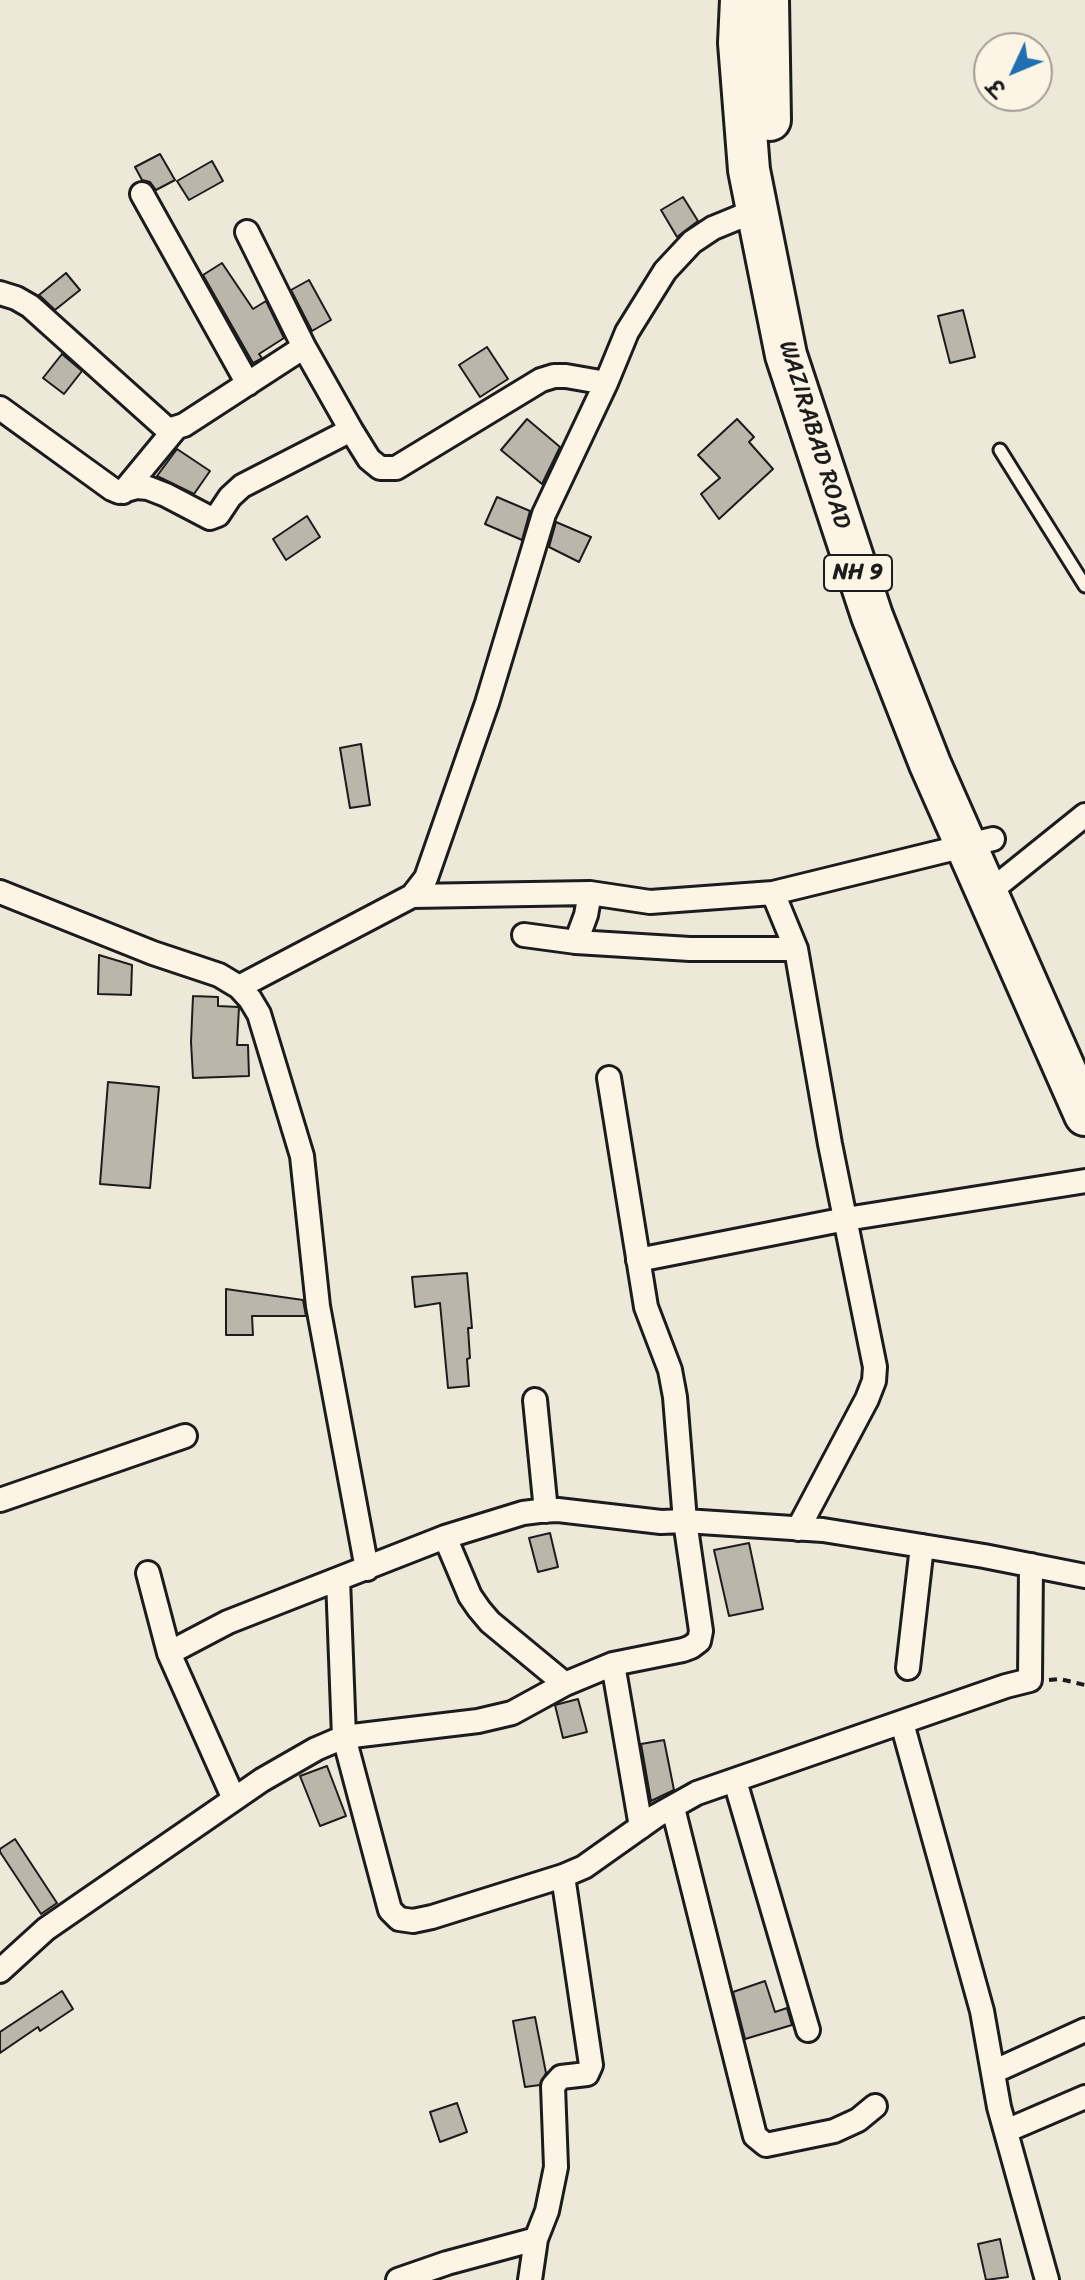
<!DOCTYPE html>
<html>
<head>
<meta charset="utf-8">
<style>
  body { margin:0 }
  #map { position:relative; width:1085px; height:2280px; overflow:hidden; background:#eee8d9; font-family:Sriracha,"Playpen Sans Deva",sans-serif }
  canvas { display:block }
  .north { position:absolute; left:973px; top:32px; width:80px; height:80px; box-sizing:border-box; background:#fcf5e5; border:2px solid #a29e95; border-radius:50%; rotate:226deg; font-size:22px; font-weight:700; line-height:32px; text-align:center; color:#1c1c1c }
  .north::after { content:''; display:block; margin:auto; width:28px; height:36px; background:#1f6fb2; clip-path:polygon(50% 0,100% 100%,50% 72%,0 100%) }
</style>
</head>
<body>
<div id="map">
<canvas width="1085" height="2280"></canvas>
<div class="north">उ</div>
</div>
<script>
const context = document.querySelector('canvas').getContext('2d');
context.lineJoin = 'round';
function paint(path, color) {
  context.fillStyle = color;
  context.fill(path, 'evenodd');
}
function shape(rows) {
  const path = new Path2D();
  for (const r of rows) {
    path.moveTo(r[0], r[1]);
    for (let i = 2; i < r.length; i += 2) path.lineTo(r[i], r[i + 1]);
  }
  return path;
}
function stroke(path, color, width, dash) {
  context.strokeStyle = color;
  context.lineWidth = width;
  context.lineCap = dash ? 'butt' : 'round';
  context.setLineDash(dash || []);
  context.stroke(path);
}
function drawText(font, color, halo, rows, align = 'center') {
  context.font = font + ' Sriracha,sans-serif';
  context.lineWidth = 8;
  context.setLineDash([]);
  context.textBaseline = 'middle';
  context.strokeStyle = halo;
  context.fillStyle = color;
  for (const [text, x, y, turn = 0] of rows) {
    context.save();
    context.translate(x, y);
    context.rotate((+turn || 0) * Math.PI / 180);
    context.textAlign = isNaN(turn) ? turn : align;
    if (halo) context.strokeText(text, 0, 0);
    context.fillText(text, 0, 0);
    context.restore();
  }
}
const building = shape([
  [160,154,175,180,156,190,150,182,142,180,135,167,160,154],
  [212,161,223,181,189,200,177,181,212,161],
  [683,197,698,221,677,237,661,210,683,197],
  [222,263,253,309,266,301,284,338,259,354,262,358,253,363,203,275,222,263],
  [66,273,80,290,55,310,39,295,66,273],
  [309,280,331,320,312,331,291,290,309,280],
  [963,310,975,357,950,363,938,316,963,310],
  [487,347,508,379,480,397,459,365,487,347],
  [62,354,82,371,64,394,43,378,62,354],
  [527,419,560,447,542,484,501,450,527,419],
  [737,419,754,437,749,442,773,469,719,519,701,494,720,478,698,455,737,419],
  [177,449,210,471,194,494,157,476,177,449],
  [497,497,530,511,522,540,485,524,497,497],
  [307,516,320,537,286,560,273,539,307,516],
  [556,522,591,537,579,562,549,547,556,522],
  [361,744,370,805,350,808,340,748,361,744],
  [99,955,132,965,131,995,98,994,99,955],
  [193,996,218,997,218,1006,239,1007,237,1045,248,1045,249,1076,193,1078,191,1042,193,996],
  [108,1082,159,1087,150,1188,100,1184,108,1082],
  [467,1273,472,1328,468,1328,470,1358,467,1359,469,1386,448,1388,440,1303,415,1307,412,1277,467,1273],
  [226,1289,303,1300,306,1316,252,1316,253,1335,226,1335,226,1289],
  [550,1533,558,1567,538,1572,529,1538,550,1533],
  [749,1543,763,1609,729,1616,714,1550,749,1543],
  [578,1699,587,1732,563,1738,555,1705,578,1699],
  [664,1740,674,1790,651,1801,641,1744,664,1740],
  [327,1766,346,1816,320,1826,300,1776,327,1766],
  [15,1839,57,1903,41,1914,0,1852,0,1849,15,1839],
  [765,1981,775,2012,787,2008,792,2025,745,2039,733,1992,765,1981],
  [62,1991,73,2009,40,2031,38,2027,0,2053,0,2032,62,1991],
  [535,2017,546,2073,540,2085,525,2087,513,2021,535,2017],
  [457,2103,467,2132,440,2142,430,2112,457,2103],
  [1000,2239,1008,2277,986,2280,978,2244,1000,2239]
]);
const path = shape([
  [1049,1680,1060,1679,1085,1685]
]);
const lane = shape([
  [1000,450,1085,586]
]);
const street = shape([
  [142,194,248,384],
  [247,232,304,347,351,430,369,459,380,468,396,468,541,380,554,376,566,376,606,383],
  [0,293,16,298,30,306,168,430,184,425,304,347],
  [0,408,112,489,119,492,137,487,148,488,166,495,210,518,218,515,230,497,242,486,351,430],
  [123,492,175,429],
  [0,892,153,953,219,975,239,987,250,999,259,1014,302,1156,318,1306,367,1569],
  [988,893,1085,815],
  [412,896,590,893,650,902,773,893],
  [524,935,576,942,690,949,796,949],
  [576,942,586,915,590,893],
  [239,987,412,896,426,878,487,703,544,514,606,383,627,332,665,271,692,242,713,228,757,210],
  [638,1260,846,1219,1085,1181],
  [535,1400,546,1511],
  [0,1500,185,1436],
  [798,1529,867,1399,874,1381,875,1367,830,1144,796,949,773,893,993,839],
  [445,1537,470,1596,479,1609,490,1622,565,1684],
  [148,1573,169,1653,234,1799],
  [338,1579,344,1737,390,1910,399,1919,413,1921,432,1917,563,1876,584,1867,656,1816,697,1793,1006,1686,1030,1680,1031,1565],
  [169,1653,228,1622,445,1537,523,1513,539,1511,558,1510,661,1522,685,1521,823,1530,984,1556,1085,1576],
  [613,1664,641,1827],
  [908,1668,922,1546],
  [902,1723,982,2011,999,2107,1047,2280],
  [735,1781,808,2030],
  [673,1808,755,2136,766,2145,834,2131,858,2120,875,2106],
  [0,1971,46,1929,262,1780,316,1749,344,1737,478,1721,512,1713,565,1684,613,1664,683,1650,691,1647,699,1641,701,1631,685,1521,675,1397,670,1370,646,1307,609,1078],
  [993,2072,1085,2030],
  [1006,2131,1085,2097],
  [398,2280,447,2263,536,2239],
  [530,2280,536,2239,547,2211,556,2167,553,2086,561,2077,587,2074,591,2065,563,1876]
]);
const highway = shape([
  [741,0,739,43,749,170,786,355,872,616,930,764,1085,1115],
  [768,0,770,120]
]);
const shields = [
  [858,573,68]
];
const shieldNames = [
  ["NH 9",858,573]
];
const streetNames = [
  ["WAZIRABAD ROAD",814,435,73]
];
paint(building, '#bab6aa');
stroke(building, '#1c1c1c', 2);
stroke(lane, '#1c1c1c', 17);
stroke(street, '#1c1c1c', 28);
stroke(highway, '#1c1c1c', 46);
stroke(path, '#1c1c1c', 4, [8, 6]);
stroke(lane, '#fcf5e5', 11);
stroke(street, '#fcf5e5', 22);
stroke(highway, '#fcf5e5', 40);
for (const [x, y, w] of shields) {
  const box = new Path2D();
  box.roundRect(x - w / 2, y - 18, w, 36, 6);
  context.fillStyle = '#fcf5e5';
  context.fill(box);
  stroke(box, '#1c1c1c', 2);
}
drawText('bold 22px', '#1c1c1c', null, shieldNames);
drawText('24px', '#1c1c1c', '#fcf5e5', streetNames);
</script>
</body>
</html>
